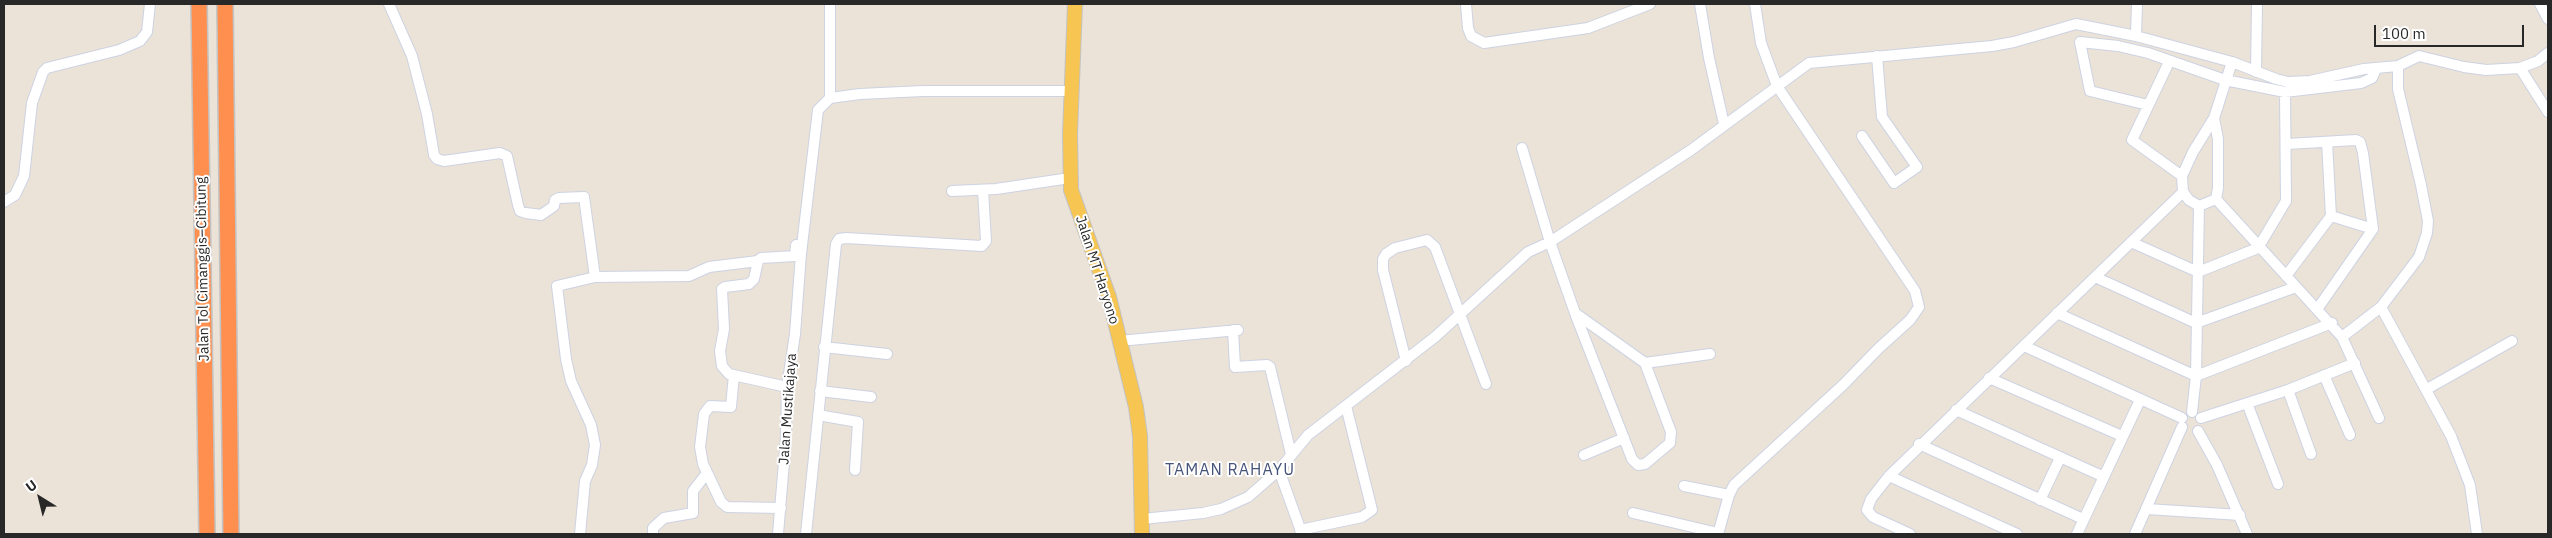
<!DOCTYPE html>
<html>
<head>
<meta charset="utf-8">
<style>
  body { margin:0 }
  #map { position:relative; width:2552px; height:538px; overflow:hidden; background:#ebe2d8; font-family:"IBM Plex Sans",sans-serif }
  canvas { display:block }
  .frame { position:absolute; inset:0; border:5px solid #282828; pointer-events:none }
  .north { position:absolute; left:15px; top:473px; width:50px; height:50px; -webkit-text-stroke:4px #fff; paint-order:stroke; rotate:324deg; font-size:14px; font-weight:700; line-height:20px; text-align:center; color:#282828 }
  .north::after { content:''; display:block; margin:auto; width:18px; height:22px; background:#282828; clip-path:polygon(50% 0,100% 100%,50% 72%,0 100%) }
  .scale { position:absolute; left:2374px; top:25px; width:150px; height:22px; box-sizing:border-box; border:2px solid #282828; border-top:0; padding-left:6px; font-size:15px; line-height:18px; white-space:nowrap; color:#282828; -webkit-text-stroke:4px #fff; paint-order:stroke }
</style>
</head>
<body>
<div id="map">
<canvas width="2552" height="538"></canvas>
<div class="frame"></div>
<div class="north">U</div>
<div class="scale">100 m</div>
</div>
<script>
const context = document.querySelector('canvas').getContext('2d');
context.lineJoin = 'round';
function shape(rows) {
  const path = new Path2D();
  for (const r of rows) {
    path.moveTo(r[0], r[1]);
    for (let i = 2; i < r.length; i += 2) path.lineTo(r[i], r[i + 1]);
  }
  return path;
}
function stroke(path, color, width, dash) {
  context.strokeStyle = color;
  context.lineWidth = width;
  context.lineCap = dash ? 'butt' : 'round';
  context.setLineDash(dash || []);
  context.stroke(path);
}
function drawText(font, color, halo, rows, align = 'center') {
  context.font = font + ' "IBM Plex Sans",sans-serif';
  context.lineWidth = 4;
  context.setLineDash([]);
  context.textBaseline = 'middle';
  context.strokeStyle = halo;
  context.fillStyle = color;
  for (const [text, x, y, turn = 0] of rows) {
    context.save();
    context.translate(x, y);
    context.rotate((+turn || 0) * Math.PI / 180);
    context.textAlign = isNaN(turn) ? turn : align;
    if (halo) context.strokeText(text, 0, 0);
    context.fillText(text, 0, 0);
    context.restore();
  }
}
const minor = shape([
  [389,4,412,56,427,114,434,155,437,159,444,161,500,153,507,156,518,205,520,211,526,213,541,215,554,206,555,200,559,198,584,197,595,277],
  [830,4,830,98],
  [1466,4,1468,28,1471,36,1484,43,1588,28,1650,4],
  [1700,4,1709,58,1724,124],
  [2540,4,2548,19],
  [2136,36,2137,4],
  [2169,62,2132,140,2182,176],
  [2398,66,2398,89,2421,185,2428,221,2427,233,2419,257,2381,307,2451,436,2470,485,2477,534],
  [2520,68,2548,112],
  [2256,72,2257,4],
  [2148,105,2090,91,2080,42,2118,46,2148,53,2225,80,2285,92,2361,83,2372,78,2376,69],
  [2214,118,2218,139,2218,188,2216,199,2199,206,2189,200,2183,192,2182,176,2193,152,2214,118,2232,62],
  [1862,136,1894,183,1917,167,1882,117,1877,56],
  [2287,144,2356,140,2360,142,2363,153,2373,229,2318,308],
  [1522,148,1550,242,1575,313,1645,363,1710,354],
  [952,191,996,189,1070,178],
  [2216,199,2342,337,2379,418],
  [4,202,15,195,24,176,32,103,43,72,47,68,119,50,140,41,147,32,150,4],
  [2331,216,2373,229],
  [2131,242,2198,272,2258,248,2286,201,2285,92],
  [758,261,754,279,749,284,725,287,722,289,724,329,720,351,722,366,729,374,787,387],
  [2286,276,2331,216,2327,142],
  [2095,277,2196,323,2296,287],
  [2057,313,2196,376,2332,323],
  [1576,316,1632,459,1638,465,1645,464,1670,443,1671,432,1645,363],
  [1233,330,1235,367,1267,365,1270,367,1291,454],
  [2342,337,2381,307],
  [1119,341,1238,330],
  [2024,346,2182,418],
  [824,347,887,354],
  [1406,361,1383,270,1383,259,1386,254,1395,248,1427,240,1435,247,1486,384],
  [734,375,731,407,710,406,704,414,700,447,703,464,721,502,727,507,781,508],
  [2324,375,2350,435],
  [1989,378,2122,436],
  [2427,389,2512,341],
  [2288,390,2311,454],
  [820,391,871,397],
  [2247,403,2278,484],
  [1956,410,2102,476],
  [2192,412,2196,376,2199,206],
  [818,415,858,422,855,470],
  [2201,418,2288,390,2355,363],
  [2198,431,2217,465,2247,534],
  [1919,444,2083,519],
  [1584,455,1624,438],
  [1279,470,1302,534],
  [1889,476,2017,534],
  [1684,486,1729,495],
  [2040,500,2060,458],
  [2147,509,2240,515],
  [1633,513,1718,533],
  [1142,519,1203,513,1221,509,1248,497,1279,470,1308,435,1435,337,1528,252,1550,242,1691,150,1809,63,1992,46,2014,42,2076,24,2136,36,2232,62,2276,79,2288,82,2310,81,2364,69,2398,66,2419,56,2464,67,2486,70,2520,68,2538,61,2548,53],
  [1300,530,1362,517,1372,510,1346,406],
  [580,534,585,481,592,465,595,445,591,425,571,381,566,359,557,286,595,277,689,276,709,267,758,261,761,258,795,256,796,245],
  [653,534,653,528,664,518,693,513,693,491,707,473],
  [778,534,786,438,787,387,795,334,801,254,818,110,830,98,860,94,923,91,1072,91],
  [806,534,836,244,839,239,846,238,982,246,986,241,983,190],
  [1718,534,1729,495,1734,485,1843,385,1879,348,1910,320,1919,307,1915,291,1777,86,1761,43,1755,4],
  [1910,534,1873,517,1867,510,1871,499,1889,476,2183,192],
  [2077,534,2140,400],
  [2135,534,2182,427]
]);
const major = shape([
  [1075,4,1070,134,1071,190,1109,297,1136,407,1140,436,1142,534]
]);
const highway = shape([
  [199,4,207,534],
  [225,4,231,534]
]);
const streetNames = [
  ["Jalan Tol Cimanggis–Cibitung",203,269,-91],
  ["Jalan MT Haryono",1097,270,72],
  ["Jalan Mustikajaya",788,409,-86]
];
const quarterNames = [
  ["TAMAN RAHAYU",1230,470]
];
stroke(minor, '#cdd3e2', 12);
stroke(major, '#c3c3c3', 16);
stroke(highway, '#c3c3c3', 18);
stroke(minor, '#fff', 10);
stroke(major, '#f7c551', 14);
stroke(highway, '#ff8f4f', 15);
drawText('14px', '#282828', '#fff', streetNames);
context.letterSpacing = '1px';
drawText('16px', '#46537a', '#fff', quarterNames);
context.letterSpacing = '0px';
</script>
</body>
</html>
